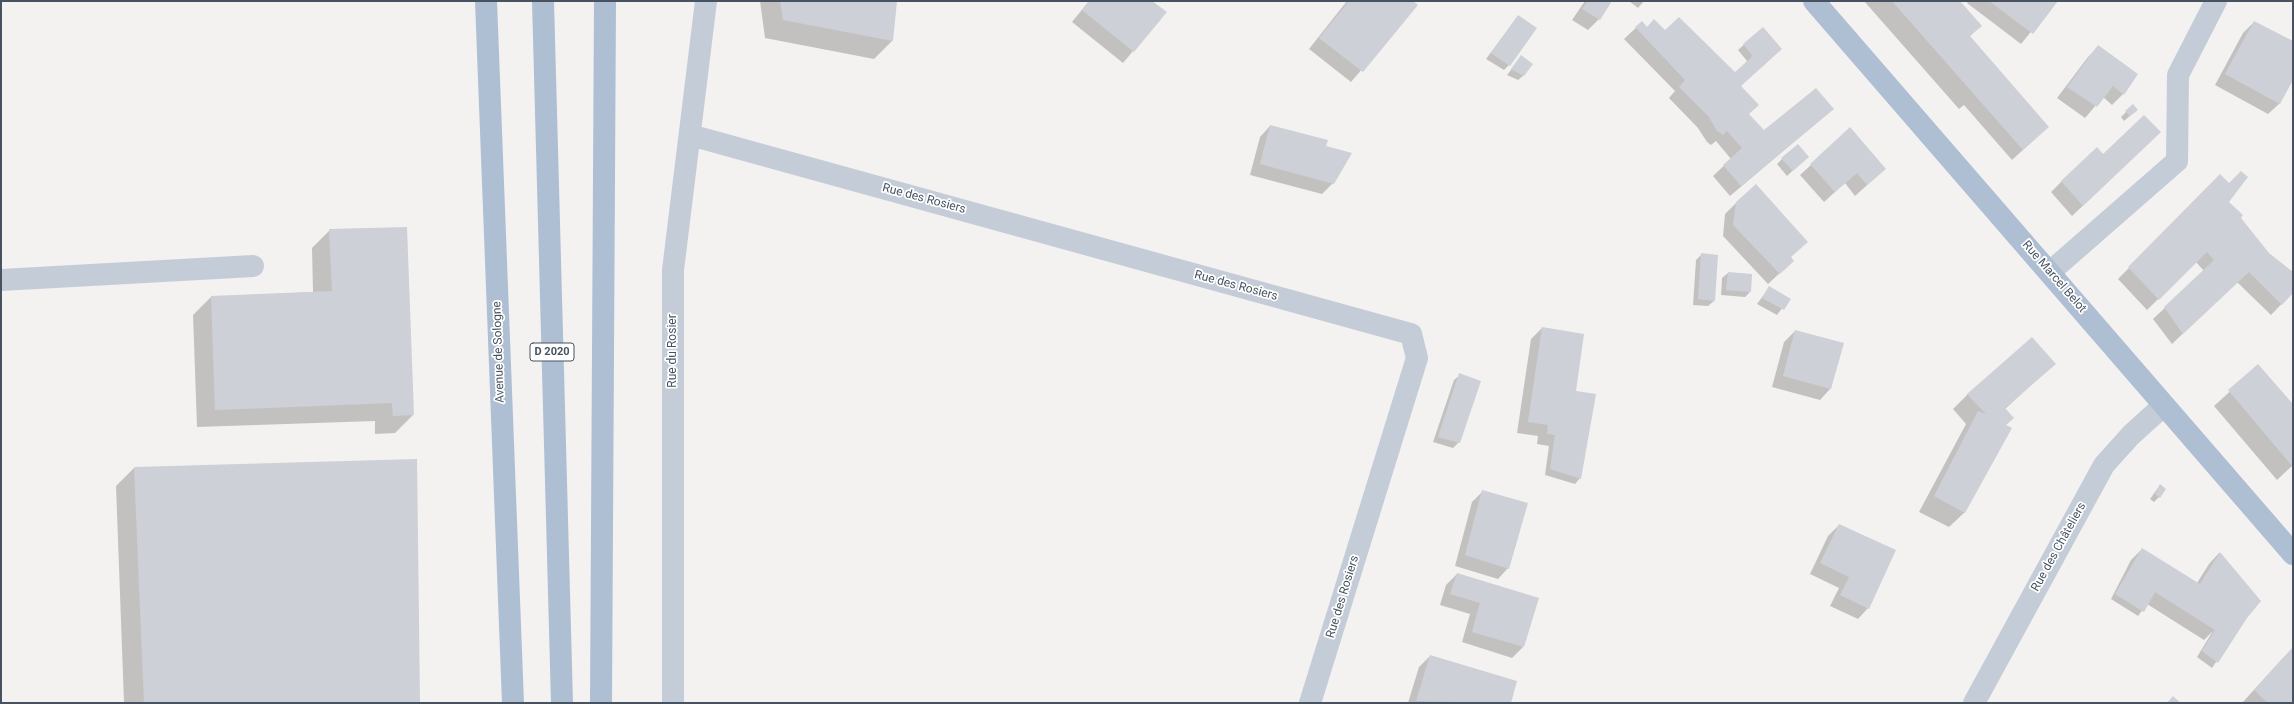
<!DOCTYPE html>
<html>
<head>
<meta charset="utf-8">
<style>
  body { margin:0 }
  #map { position:relative; width:2294px; height:704px; overflow:hidden; background:#f4f1f1; font-family:Roboto,sans-serif }
  canvas { display:block }
  .frame { position:absolute; inset:0; border:2px solid #475361; pointer-events:none }
</style>
</head>
<body>
<div id="map">
<canvas width="2294" height="704"></canvas>
<div class="frame"></div>
</div>
<script>
const context = document.querySelector('canvas').getContext('2d');
context.lineJoin = 'round';
function paint(path, color) {
  context.fillStyle = color;
  context.fill(path, 'evenodd');
}
function shape(rows) {
  const path = new Path2D();
  for (const r of rows) {
    path.moveTo(r[0], r[1]);
    for (let i = 2; i < r.length; i += 2) path.lineTo(r[i], r[i + 1]);
  }
  return path;
}
function stroke(path, color, width, dash) {
  context.strokeStyle = color;
  context.lineWidth = width;
  context.lineCap = dash ? 'butt' : 'round';
  context.setLineDash(dash || []);
  context.stroke(path);
}
function drawText(font, color, halo, rows, align = 'center') {
  context.font = font + ' Roboto,sans-serif';
  context.lineWidth = 3.5;
  context.setLineDash([]);
  context.textBaseline = 'middle';
  context.strokeStyle = halo;
  context.fillStyle = color;
  for (const [text, x, y, turn = 0] of rows) {
    context.save();
    context.translate(x, y);
    context.rotate((+turn || 0) * Math.PI / 180);
    context.textAlign = isNaN(turn) ? turn : align;
    if (halo) context.strokeText(text, 0, 0);
    context.fillText(text, 0, 0);
    context.restore();
  }
}
const shadow = shape([
  [760,1,896,1,892,41,874,59,765,38],
  [1089,1,1151,1,1165,13,1123,63,1072,22],
  [1347,1,1411,1,1417,5,1351,82,1309,49],
  [1585,1,1611,1,1599,19,1588,30,1572,20],
  [1629,1,1644,1,1638,8],
  [1864,1,1959,1,1980,26,1969,37,2037,137,2012,160,1964,105,1959,109],
  [1968,1,2056,1,2021,44,1967,3],
  [1518,16,1509,65,1504,70,1486,59],
  [2254,22,2293,43,2293,78,2279,104,2268,114,2215,85,2243,33],
  [1641,23,1647,28,1665,31,1735,74,1747,61,1738,50,1763,28,1781,49,1739,86,1748,114,1764,131,1833,109,1730,196,1713,176,1731,159,1716,141,1711,145,1707,142,1698,128,1669,98,1675,91,1624,39],
  [2098,47,2137,74,2123,94,2112,105,2103,97,2085,118,2057,98,2088,57],
  [1521,57,1524,75,1518,80,1507,75],
  [2133,105,2137,110,2124,121,2121,117],
  [1270,126,1333,183,1322,194,1250,175,1260,137],
  [1850,129,1885,169,1855,196,1845,183,1824,202,1800,175],
  [2149,143,2072,216,2051,192,2062,181,2103,155],
  [1782,159,1802,162,1787,176,1777,164],
  [2220,176,2228,202,2268,254,2293,274,2293,292,2271,315,2237,282,2172,344,2153,319,2204,271,2196,262,2147,310,2118,279],
  [1736,203,1790,257,1782,271,1768,284,1723,236,1725,214],
  [330,230,413,415,395,433,375,434,375,421,197,427,193,315,211,297,313,292,312,248],
  [1702,254,1714,301,1708,306,1693,305,1696,260],
  [1728,273,1750,292,1745,297,1721,295,1722,278],
  [1769,288,1789,299,1777,315,1757,304],
  [1542,328,1575,392,1580,478,1575,484,1545,475,1549,446,1537,444,1538,436,1517,433,1531,339],
  [1795,331,1830,389,1820,400,1772,387,1784,342],
  [2054,364,2005,409,2004,426,1965,512,1949,527,1919,512,1966,424,1953,409,1968,394],
  [2258,366,2292,405,2293,404,2293,465,2277,480,2214,406],
  [1460,375,1459,442,1453,448,1433,442,1454,380],
  [134,468,419,703,124,703,116,486],
  [2160,485,2159,497,2154,502,2150,499],
  [1483,491,1508,568,1498,579,1455,566,1472,502],
  [1839,525,1868,608,1858,619,1830,606,1839,588,1810,574,1828,536],
  [2142,549,2197,583,2209,564,2219,553,2246,618,2212,668,2197,657,2213,631,2204,640,2147,604,2138,616,2111,599,2131,560],
  [1457,574,1523,647,1512,658,1462,642,1470,614,1440,605,1446,585],
  [2293,648,2293,703,2242,703,2282,659],
  [1430,656,1516,682,1510,703,1408,703,1419,667]
]);
const building = shape([
  [780,1,897,1,893,41,783,20],
  [1089,1,1152,1,1167,12,1134,52,1082,10],
  [1349,1,1413,1,1418,5,1363,72,1319,38],
  [1588,1,1612,1,1600,20,1582,9],
  [1892,1,1960,1,1982,26,1970,36,2049,127,2023,150],
  [1989,1,2058,1,2033,34],
  [1518,15,1537,28,1510,66,1491,53],
  [1679,17,1735,72,1751,58,1752,55,1743,44,1763,27,1782,49,1741,86,1759,105,1749,114,1764,130,1816,88,1834,109,1741,186,1723,165,1742,148,1727,131,1723,135,1717,131,1709,117,1679,87,1685,80,1635,27,1642,21,1647,27,1654,19,1665,30],
  [2254,21,2293,41,2293,80,2280,104,2225,74],
  [2098,45,2138,74,2124,95,2113,86,2097,107,2067,87],
  [1521,55,1533,64,1524,76,1511,69],
  [2133,104,2138,110,2130,116,2125,111],
  [2144,115,2161,132,2083,206,2061,181,2097,147,2103,154],
  [1270,125,1328,140,1326,146,1352,153,1334,184,1260,164],
  [1850,127,1886,169,1867,185,1857,173,1835,192,1810,164],
  [1798,144,1809,157,1793,171,1781,158],
  [2241,171,2248,177,2229,202,2243,215,2241,218,2269,253,2293,272,2293,293,2282,305,2249,272,2183,334,2164,307,2214,260,2207,252,2159,300,2128,267,2220,174,2229,183],
  [1756,184,1808,242,1791,257,1794,261,1780,274,1733,225,1736,202],
  [407,227,414,415,393,416,392,403,215,410,211,296,332,291,329,229],
  [1701,253,1718,255,1715,301,1698,299],
  [1728,272,1752,274,1751,292,1726,290],
  [1769,286,1791,299,1784,310,1762,298],
  [1542,327,1584,334,1576,391,1596,394,1581,479,1550,469,1555,435,1547,434,1548,425,1528,422],
  [1795,330,1844,343,1831,389,1783,376],
  [2032,337,2056,364,2005,408,2014,418,2006,425,2012,428,1965,513,1934,496,1978,411,1986,414,1967,394],
  [2258,364,2292,403,2293,402,2293,467,2228,390],
  [1459,373,1481,381,1460,443,1438,437],
  [417,459,420,703,144,703,134,467],
  [2160,484,2166,489,2160,498,2155,494],
  [1482,490,1528,503,1509,569,1465,555],
  [1839,524,1896,550,1869,609,1840,595,1849,577,1820,563],
  [2142,548,2200,584,2220,552,2261,601,2247,618,2218,663,2202,651,2215,630,2155,592,2144,612,2115,594],
  [1457,573,1539,598,1524,647,1472,632,1480,603,1450,594],
  [2293,647,2293,703,2268,703,2254,690],
  [1430,655,1517,681,1511,703,1416,701],
  [2173,696,2175,698,2181,703,2167,703]
]);
const minor = shape([
  [690,135,1411,334,1417,358,1310,703],
  [2050,272,2177,161,2178,75,2216,1],
  [1,280,253,266],
  [673,703,673,270,706,1],
  [1974,703,2104,465,2131,435,2163,406]
]);
const major = shape([
  [486,1,513,703],
  [543,1,562,703],
  [1814,1,2293,554],
  [601,703,605,1]
]);
const shields = [
  [552,352,44]
];
const shieldNames = [
  ["D 2020",552,352]
];
const streetNames = [
  ["Rue des Rosiers",924,199,15],
  ["Rue Marcel Belot",2054,277,49],
  ["Rue des Rosiers",1236,286,15],
  ["Rue du Rosier",673,351,-90],
  ["Avenue de Sologne",499,352,-92],
  ["Rue des Châteliers",2059,547,-61],
  ["Rue des Rosiers",1343,597,-73]
];
paint(shadow, '#0003');
paint(building, '#cdd0d6');
stroke(minor, '#c4ccd7', 22);
stroke(major, '#aebed3', 22);
for (const [x, y, w] of shields) {
  const box = new Path2D();
  box.roundRect(x - w / 2, y - 9, w, 18, 3);
  context.fillStyle = '#fff';
  context.fill(box);
  stroke(box, '#475361', 1);
}
drawText('bold 11px', '#475361', null, shieldNames);
drawText('12px', '#475361', '#fff', streetNames);
</script>
</body>
</html>
